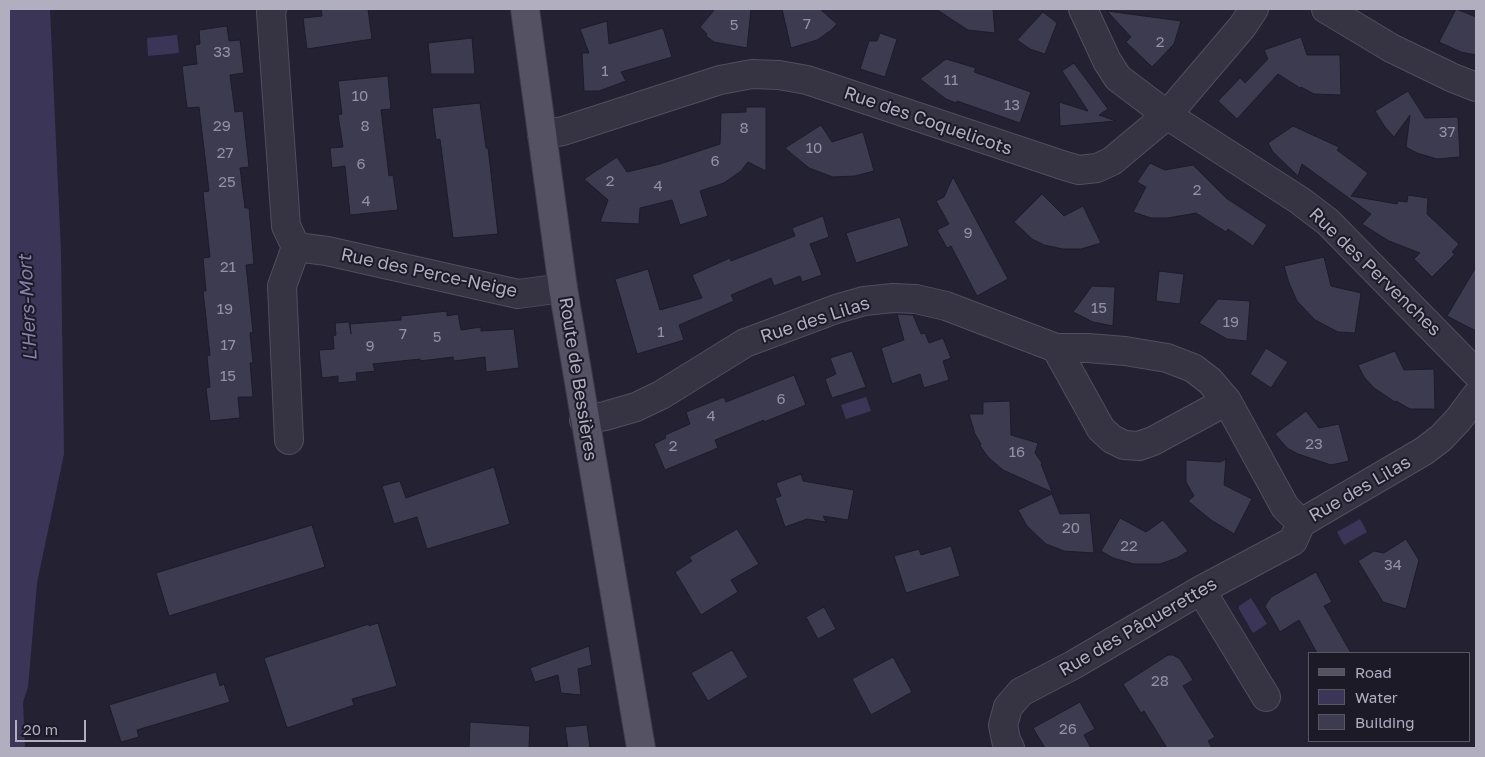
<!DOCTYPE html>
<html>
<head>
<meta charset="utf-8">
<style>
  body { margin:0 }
  #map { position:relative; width:1485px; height:757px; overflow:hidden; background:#232132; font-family:"Golos Text",sans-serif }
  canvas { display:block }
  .frame { position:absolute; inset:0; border:10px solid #b1aec0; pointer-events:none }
  .legend { position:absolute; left:1308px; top:652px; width:162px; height:90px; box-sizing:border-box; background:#1c1a27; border:1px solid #585564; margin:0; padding:6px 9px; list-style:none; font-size:15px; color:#b1aec0 }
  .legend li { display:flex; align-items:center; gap:10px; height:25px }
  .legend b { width:25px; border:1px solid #585564 }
  .scale { position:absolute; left:15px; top:720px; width:71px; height:22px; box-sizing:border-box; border:2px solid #b1aec0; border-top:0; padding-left:6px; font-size:15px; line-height:18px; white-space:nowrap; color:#b1aec0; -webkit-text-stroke:4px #1c1a27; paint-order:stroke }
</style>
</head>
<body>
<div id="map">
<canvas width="1485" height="757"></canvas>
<div class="frame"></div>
<ul class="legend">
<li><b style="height:6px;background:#545263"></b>Road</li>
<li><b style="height:14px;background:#3b3657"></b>Water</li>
<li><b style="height:14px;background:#3d3b50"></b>Building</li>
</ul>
<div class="scale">20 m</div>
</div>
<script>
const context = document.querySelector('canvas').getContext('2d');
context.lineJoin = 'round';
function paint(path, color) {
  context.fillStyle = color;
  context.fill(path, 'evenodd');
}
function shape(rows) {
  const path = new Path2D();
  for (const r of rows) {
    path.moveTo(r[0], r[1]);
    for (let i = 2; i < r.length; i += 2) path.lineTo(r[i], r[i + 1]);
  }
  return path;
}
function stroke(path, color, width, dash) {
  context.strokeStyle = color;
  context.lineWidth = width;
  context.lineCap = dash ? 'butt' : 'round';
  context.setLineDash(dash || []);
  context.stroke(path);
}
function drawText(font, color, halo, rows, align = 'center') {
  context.font = font + ' "Golos Text",sans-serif';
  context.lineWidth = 4;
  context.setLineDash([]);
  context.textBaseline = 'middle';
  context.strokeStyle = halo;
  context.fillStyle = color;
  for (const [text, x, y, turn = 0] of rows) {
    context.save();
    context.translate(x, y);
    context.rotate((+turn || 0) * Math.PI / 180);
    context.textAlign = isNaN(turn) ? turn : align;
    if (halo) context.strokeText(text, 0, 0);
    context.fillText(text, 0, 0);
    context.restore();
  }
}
const water = shape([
  [9,9,50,9,61,252,64,454,37,583,28,687,23,702,25,748,9,748],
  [177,35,179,53,148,56,147,38],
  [866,397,871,411,846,419,841,405],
  [1360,519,1367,532,1344,545,1337,532],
  [1251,598,1267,624,1253,633,1239,609,1239,606]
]);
const building = shape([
  [321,9,368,9,372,39,307,49,303,18,322,16,321,9],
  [715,9,751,9,747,48,714,42,706,36,707,34,700,27,715,9],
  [782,9,820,9,837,24,830,31,817,40,791,48,782,9],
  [936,9,993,9,995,33,968,30,936,9],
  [1456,9,1476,17,1476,55,1461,52,1439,42,1456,9],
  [1107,11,1181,21,1174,44,1152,67,1126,42,1131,37,1107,11],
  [1043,12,1057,23,1045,54,1030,49,1017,40,1043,12],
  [607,21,609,44,663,28,672,57,621,72,626,81,599,91,584,91,582,53,589,53,580,29,607,21],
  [227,26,229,41,240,40,244,73,230,75,235,112,243,111,249,167,240,168,245,208,249,208,254,264,246,265,253,332,250,333,253,363,250,363,253,397,238,397,240,418,210,421,206,388,210,387,207,356,210,355,203,291,206,291,203,258,210,257,203,192,209,191,199,107,187,108,182,66,197,64,195,45,200,44,199,30,227,26],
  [880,33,897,39,885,77,860,69,869,41,877,41,880,33],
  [1301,37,1307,55,1340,55,1341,95,1314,94,1301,87,1300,88,1278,74,1237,119,1218,101,1240,78,1245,83,1268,59,1264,50,1301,37],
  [472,38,475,74,431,74,428,43,472,38],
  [946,59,976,68,974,72,1031,92,1020,123,957,101,956,103,946,99,920,79,946,59],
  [1074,63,1108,109,1099,115,1116,121,1060,126,1059,102,1088,111,1062,71,1074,63],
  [388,76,391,109,381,110,389,176,393,175,398,210,350,215,345,166,332,168,330,148,343,147,338,115,342,114,338,81,388,76],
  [1408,91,1425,118,1458,117,1460,157,1437,159,1417,153,1406,147,1410,115,1394,137,1385,127,1375,111,1408,91],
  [480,103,486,148,488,148,498,234,453,238,440,139,436,140,432,108,480,103],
  [746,107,766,107,766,171,748,162,741,171,724,183,700,191,708,216,680,225,672,200,640,208,639,224,600,222,608,200,584,179,617,157,627,172,660,164,720,144,721,113,746,112,746,107],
  [821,125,832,142,863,132,874,171,855,176,833,177,809,168,785,148,821,125],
  [1293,126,1339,147,1337,150,1368,173,1351,196,1397,204,1398,201,1407,202,1408,195,1428,198,1427,214,1459,244,1452,252,1455,254,1432,277,1414,259,1420,253,1389,241,1362,224,1371,214,1302,164,1298,176,1273,152,1268,143,1293,126],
  [1150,163,1165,170,1193,165,1226,198,1267,225,1253,246,1228,229,1226,232,1196,213,1168,218,1151,218,1133,212,1146,187,1137,182,1150,163],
  [953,177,1008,279,977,296,951,246,947,248,937,230,949,224,936,201,944,197,953,177],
  [1042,194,1064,216,1083,206,1101,243,1081,249,1063,249,1044,245,1032,239,1014,222,1042,194],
  [823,216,829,237,810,244,822,275,802,282,800,276,774,286,771,278,731,295,734,301,679,325,684,340,637,354,615,279,648,269,660,310,702,298,692,275,730,258,731,261,795,236,792,228,823,216],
  [900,217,909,246,856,263,846,233,900,217],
  [1324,257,1331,286,1361,293,1355,333,1338,332,1315,320,1297,301,1289,283,1284,266,1324,257],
  [1476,267,1476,331,1447,316,1476,267],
  [1159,271,1184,274,1180,304,1156,301,1159,271],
  [1092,286,1115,287,1113,326,1093,322,1073,312,1092,286],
  [1218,299,1250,301,1247,341,1227,339,1199,323,1218,299],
  [447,311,447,316,458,314,461,330,481,327,481,331,514,329,519,368,486,372,485,357,454,361,453,357,420,361,420,359,373,364,375,371,356,373,357,381,338,383,338,376,322,378,319,350,334,349,333,336,336,335,335,323,349,322,351,334,350,324,401,320,401,316,447,311],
  [897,314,913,315,921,334,925,333,929,343,943,338,951,358,943,361,949,380,924,388,920,374,892,384,881,348,904,340,897,314],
  [1266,348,1288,362,1271,388,1250,374,1266,348],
  [852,351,866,387,832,398,825,379,836,374,830,358,852,351],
  [1395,351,1404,370,1434,369,1435,409,1410,409,1396,401,1395,402,1374,388,1364,377,1358,365,1395,351],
  [794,375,806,405,764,422,764,420,715,440,718,448,665,470,654,444,666,438,665,435,690,424,686,412,724,397,726,402,794,375],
  [1010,401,1011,435,1038,443,1035,453,1042,463,1041,464,1052,492,1003,470,989,458,980,446,981,444,975,434,969,414,983,414,983,402,1010,401],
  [1306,411,1319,428,1339,424,1349,461,1331,465,1298,454,1287,448,1275,434,1306,411],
  [1226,459,1224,485,1252,499,1234,534,1211,520,1188,501,1194,496,1186,482,1186,460,1220,462,1226,459],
  [494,467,510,524,427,549,417,517,394,524,382,486,400,481,406,498,494,467],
  [801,474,803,481,854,490,848,520,823,516,826,522,807,519,785,527,775,498,781,496,776,483,801,474],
  [1052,494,1060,514,1090,513,1094,553,1064,551,1046,544,1027,526,1018,510,1052,494],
  [1120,518,1146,532,1163,520,1188,551,1177,558,1160,564,1134,564,1113,558,1101,551,1120,518],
  [312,525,325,567,169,616,156,573,312,525],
  [737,529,759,564,731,580,738,592,701,615,675,572,692,561,689,557,737,529],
  [1406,539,1419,560,1406,609,1383,602,1358,561,1374,551,1384,553,1406,539],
  [951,546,960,576,906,593,894,556,919,549,921,555,951,546],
  [1316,572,1332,602,1324,606,1351,653,1317,653,1299,620,1280,632,1265,606,1271,597,1316,572],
  [824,607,836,629,818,639,806,617,824,607],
  [378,623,397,686,352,699,354,705,287,728,264,658,369,624,369,626,378,623],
  [589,646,592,665,578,669,581,695,561,693,558,675,535,682,530,668,589,646],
  [732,650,748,677,708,701,691,673,732,650],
  [1168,655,1173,655,1180,659,1193,680,1183,686,1215,737,1208,741,1212,748,1167,748,1144,711,1141,713,1123,684,1168,655],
  [893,657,912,692,871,715,852,679,893,657],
  [216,672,220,686,224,684,230,702,137,730,139,737,121,742,109,705,216,672],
  [1080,702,1095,729,1084,735,1091,748,1045,748,1033,728,1080,702],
  [470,722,530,726,529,748,469,748,470,722],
  [587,725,590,748,568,748,565,727,587,725]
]);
const minor = shape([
  [272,9,271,12,286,226,296,247,327,251,518,294,563,288],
  [1083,9,1107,61,1118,78,1167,115,1299,200,1328,222,1476,373],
  [1326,9,1391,48,1453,78,1476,87],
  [542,135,563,131,720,80,752,74,779,75,807,80,1065,166,1079,170,1097,168,1112,161,1167,115,1242,27,1254,9],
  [1056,348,1101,429,1112,439,1124,445,1139,446,1153,441,1227,401],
  [584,420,605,416,636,407,661,395,745,343,836,309,864,301,893,298,916,299,946,306,1056,348,1088,348,1125,351,1167,358,1193,368,1210,381,1227,401,1285,507,1301,523,1424,451,1441,438,1458,420,1476,396],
  [289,440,282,286,296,247],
  [1201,590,1266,697],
  [1010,748,1006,740,1003,725,1008,707,1021,692,1073,665,1201,590,1293,541,1301,523]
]);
const major = shape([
  [525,9,563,288,641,748]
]);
const numberNames = [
  ["7",807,24],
  ["5",734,25],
  ["2",1160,42],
  ["33",222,52],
  ["1",605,71],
  ["11",951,80],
  ["10",360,96],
  ["13",1012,105],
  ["29",222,126],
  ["8",365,126],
  ["8",744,128],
  ["37",1447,132],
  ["10",814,148],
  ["27",225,153],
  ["6",715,161],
  ["6",361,164],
  ["2",610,181],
  ["25",227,182],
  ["4",658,186],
  ["2",1197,190],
  ["4",366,201],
  ["9",968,233],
  ["21",228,267],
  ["15",1099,308],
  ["19",225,309],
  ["19",1231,322],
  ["1",661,332],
  ["7",403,334],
  ["5",437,337],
  ["17",228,345],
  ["9",370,346],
  ["15",228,376],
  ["6",781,399],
  ["4",711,416],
  ["23",1314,444],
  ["2",673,446],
  ["16",1017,452],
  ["20",1071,528],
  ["22",1129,546],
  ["34",1393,565],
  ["28",1160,681],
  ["26",1068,729]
];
const streetNames = [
  ["Rue des Coquelicots",928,121,19],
  ["Rue des Pervenches",1375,272,44],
  ["Rue des Perce-Neige",429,273,12],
  ["Rue des Lilas",815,320,-18],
  ["Route de Bessières",578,379,81],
  ["Rue des Lilas",1360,489,-30],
  ["Rue des Pâquerettes",1138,627,-30]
];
const waterNames = [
  ["L'Hers-Mort",28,308,-93]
];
paint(water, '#3b3657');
paint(building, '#3d3b50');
stroke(building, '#1e1c2a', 1);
stroke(minor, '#514f5e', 30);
stroke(major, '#3d3b4a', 30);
stroke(minor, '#363443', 28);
stroke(major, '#545263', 28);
drawText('15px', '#9491a4', null, numberNames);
drawText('18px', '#b1aec0', '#1c1a27', streetNames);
drawText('italic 19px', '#8681aa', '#1c1a27', waterNames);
</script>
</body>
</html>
